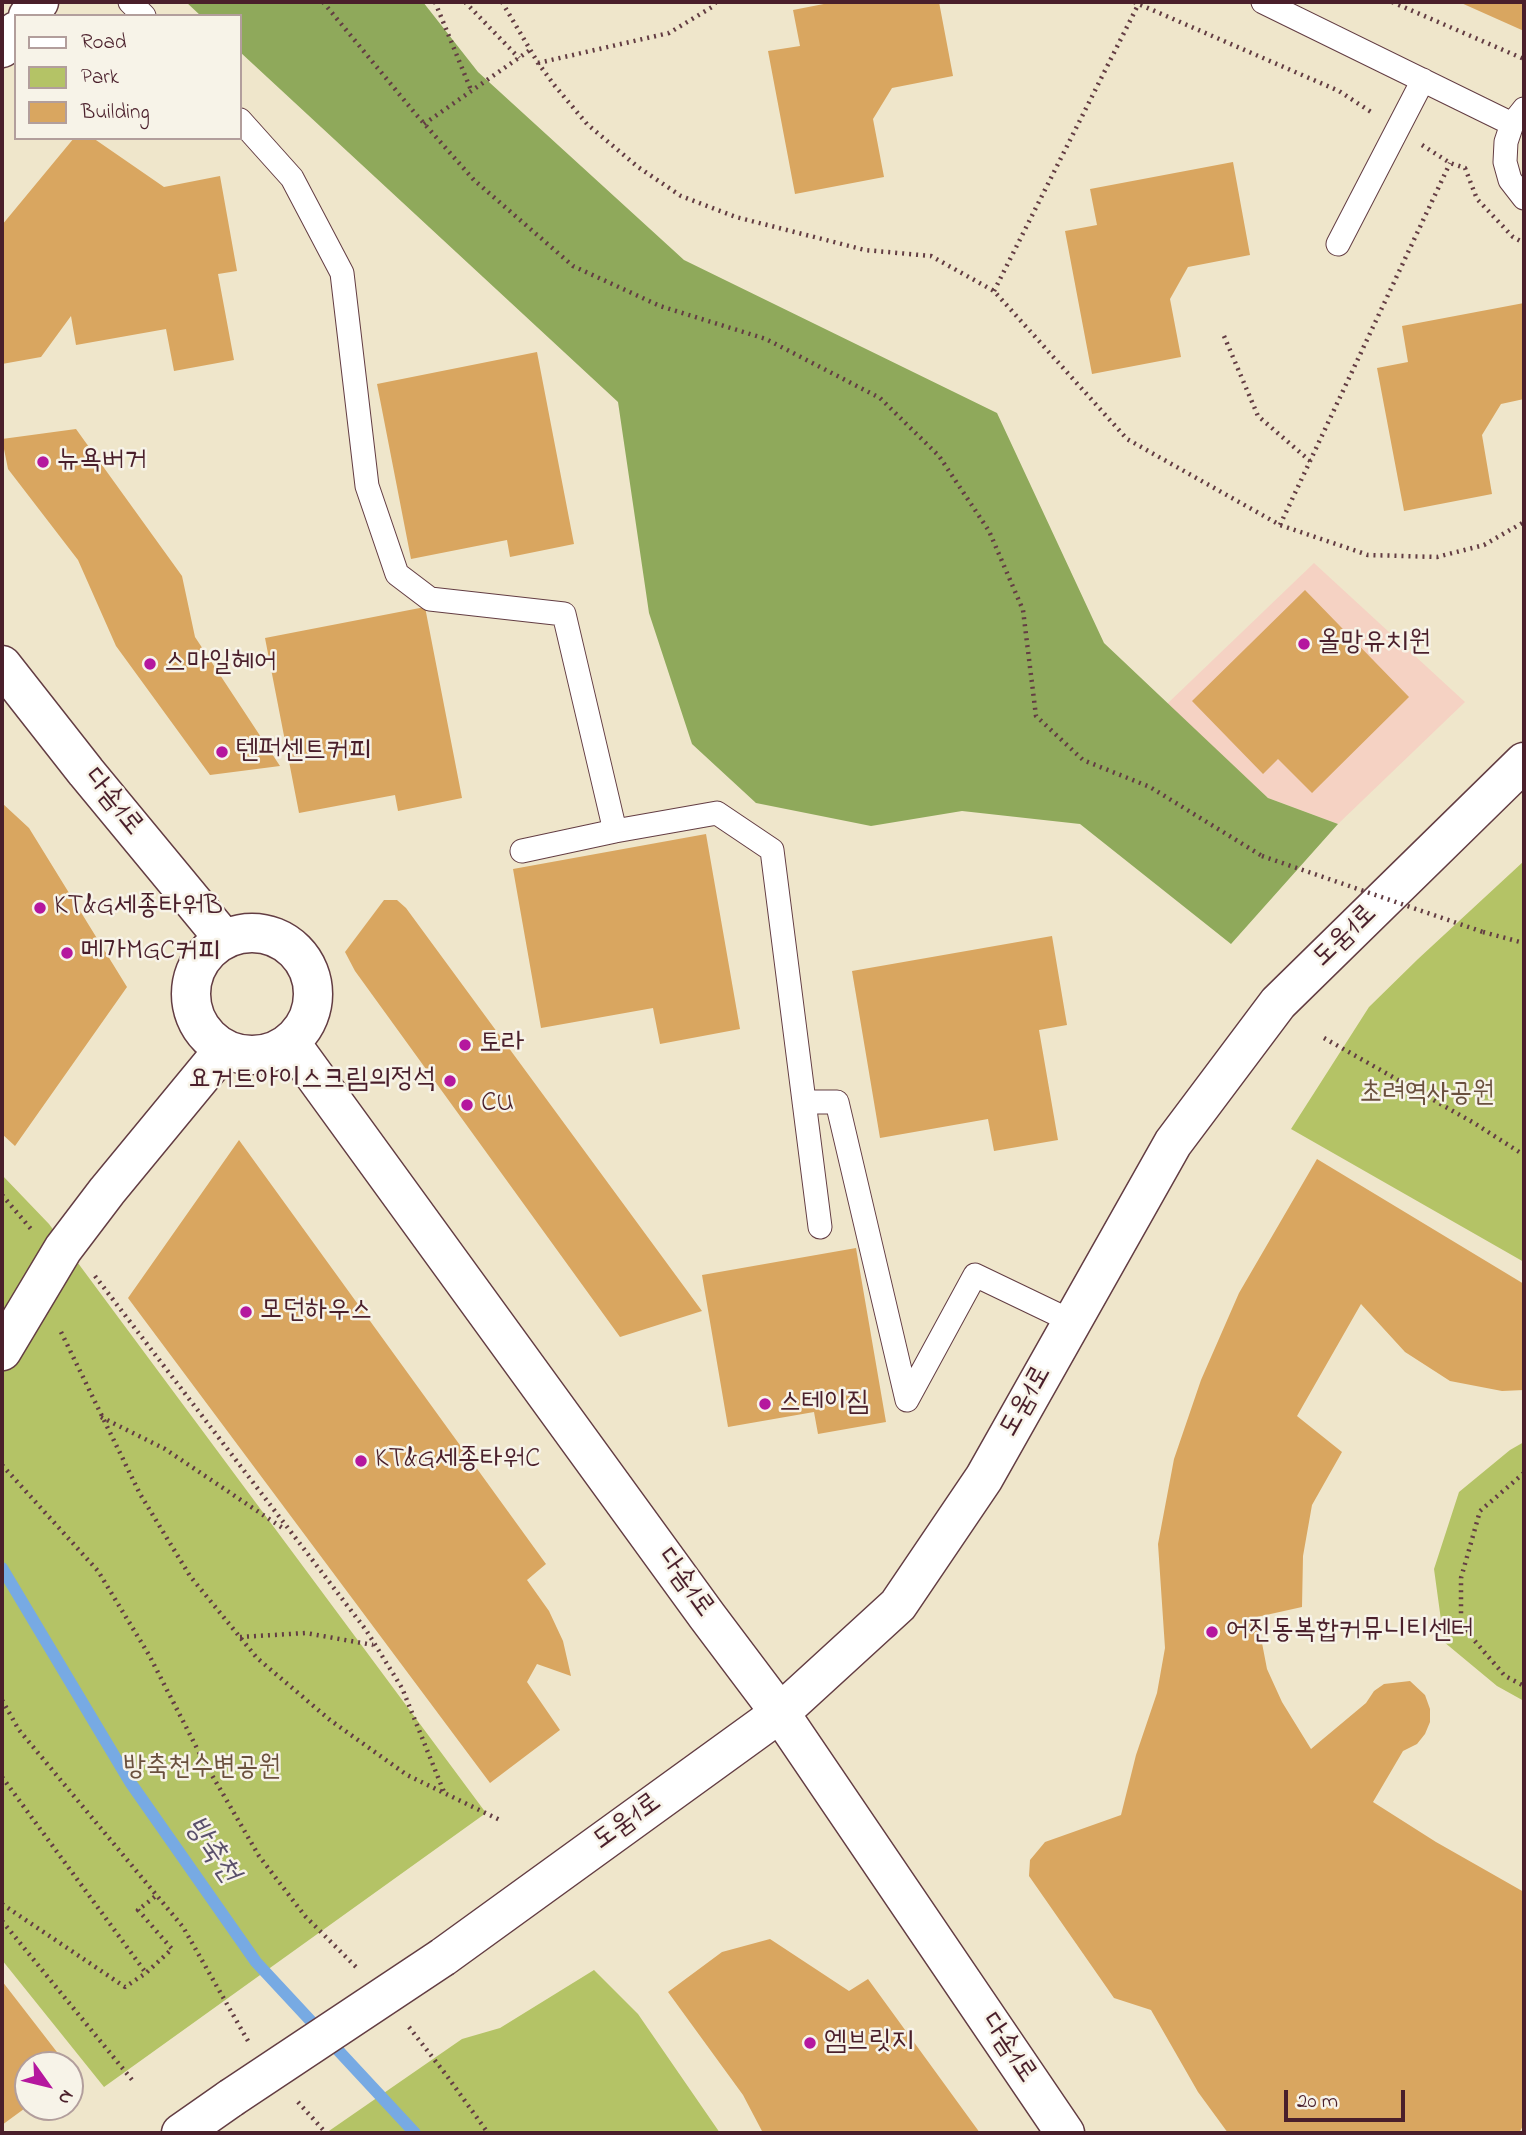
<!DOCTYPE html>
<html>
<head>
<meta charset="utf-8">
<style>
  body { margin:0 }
  #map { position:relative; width:1526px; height:2135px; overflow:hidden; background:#efe6cb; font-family:"Indie Flower",sans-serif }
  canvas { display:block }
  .frame { position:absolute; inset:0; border:4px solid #4a1f2b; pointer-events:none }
  .legend { position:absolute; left:14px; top:14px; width:228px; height:126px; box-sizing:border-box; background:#f7f3e8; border:2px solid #b29e9c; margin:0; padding:9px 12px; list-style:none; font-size:21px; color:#4a1f2b }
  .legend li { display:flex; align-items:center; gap:14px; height:35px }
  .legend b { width:35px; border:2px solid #b29e9c }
  .north { position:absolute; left:14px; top:2051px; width:70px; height:70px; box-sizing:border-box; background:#f7f3e8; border:2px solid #b29e9c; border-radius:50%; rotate:124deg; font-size:19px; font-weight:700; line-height:28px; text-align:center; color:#4a1f2b }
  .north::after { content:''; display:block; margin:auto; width:24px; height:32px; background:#b5179e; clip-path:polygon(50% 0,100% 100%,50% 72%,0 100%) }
  .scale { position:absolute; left:1284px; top:2090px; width:121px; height:32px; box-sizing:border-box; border:4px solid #4a1f2b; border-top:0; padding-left:9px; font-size:21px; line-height:24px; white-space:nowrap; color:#4a1f2b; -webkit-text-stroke:5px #f7f3e8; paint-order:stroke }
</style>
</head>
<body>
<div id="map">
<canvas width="1526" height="2135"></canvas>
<div class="frame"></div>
<ul class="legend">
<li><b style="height:9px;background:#fff"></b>Road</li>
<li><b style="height:19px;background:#b4c366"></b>Park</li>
<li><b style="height:19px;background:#d9a660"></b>Building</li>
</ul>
<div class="north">N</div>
<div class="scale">20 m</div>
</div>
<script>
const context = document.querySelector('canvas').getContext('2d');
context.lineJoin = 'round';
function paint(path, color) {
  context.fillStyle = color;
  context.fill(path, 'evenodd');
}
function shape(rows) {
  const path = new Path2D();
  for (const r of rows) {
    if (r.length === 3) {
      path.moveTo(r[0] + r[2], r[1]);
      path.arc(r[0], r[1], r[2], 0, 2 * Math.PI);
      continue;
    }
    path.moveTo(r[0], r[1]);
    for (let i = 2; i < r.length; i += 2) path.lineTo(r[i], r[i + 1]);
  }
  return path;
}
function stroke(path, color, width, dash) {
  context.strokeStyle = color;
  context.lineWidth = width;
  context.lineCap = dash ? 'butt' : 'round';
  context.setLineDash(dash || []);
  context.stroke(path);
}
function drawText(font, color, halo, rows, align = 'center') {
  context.font = font + ' "Indie Flower","Poor Story",sans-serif';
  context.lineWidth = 5;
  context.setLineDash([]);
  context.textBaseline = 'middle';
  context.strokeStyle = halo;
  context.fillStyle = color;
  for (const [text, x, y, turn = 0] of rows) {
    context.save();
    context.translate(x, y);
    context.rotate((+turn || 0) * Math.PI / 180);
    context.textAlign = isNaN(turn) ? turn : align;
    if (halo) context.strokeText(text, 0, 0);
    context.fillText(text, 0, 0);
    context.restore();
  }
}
const built = shape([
  [1314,563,1465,702,1338,824,1268,798,1167,704]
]);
const green = shape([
  [1524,861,1524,1262,1291,1129,1369,1007,1418,959],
  [2,1175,49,1224,486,1813,104,2087,2,1960],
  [1524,1442,1524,1701,1497,1686,1444,1642,1434,1569,1459,1492,1510,1450],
  [594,1970,638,2014,720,2133,326,2133,462,2039,500,2028]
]);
const forest = shape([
  [186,2,423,2,478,72,684,260,997,413,1104,643,1268,798,1338,824,1231,944,1080,824,962,811,871,826,756,803,692,744,649,613,618,402,240,52,240,16,201,16]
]);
const stream = shape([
  [2,1568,130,1782,256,1962,415,2133]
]);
const building = shape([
  [834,2,939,2,953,76,892,88,873,119,884,177,795,194,768,51,800,46,793,10],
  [1459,2,1524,2,1524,31],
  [74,138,93,138,164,187,220,176,237,271,218,274,234,360,174,371,166,329,76,345,71,316,41,357,2,364,2,225],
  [1233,162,1250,255,1188,267,1170,299,1181,357,1092,374,1065,231,1097,225,1090,189],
  [1524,303,1524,399,1501,404,1482,435,1492,494,1404,511,1377,368,1408,362,1402,326],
  [537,352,574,544,510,557,507,540,411,559,377,384],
  [76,429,182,576,195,637,280,766,210,775,116,646,78,560,8,469,2,439],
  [1305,590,1409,697,1312,793,1278,759,1263,774,1192,701],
  [425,607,462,798,398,811,395,795,299,813,265,638],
  [2,803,29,828,127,987,15,1146,2,1134],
  [706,834,740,1029,660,1044,653,1008,541,1028,513,869],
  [384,900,397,900,406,908,702,1311,620,1337,355,971,345,952],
  [1052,936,1067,1025,1039,1030,1058,1140,994,1151,988,1119,880,1138,852,971],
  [239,1140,546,1564,527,1580,549,1611,563,1641,571,1676,537,1664,527,1682,560,1730,490,1783,128,1298],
  [1317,1159,1524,1284,1524,1390,1502,1391,1450,1381,1405,1352,1361,1304,1297,1416,1342,1452,1312,1505,1303,1556,1302,1607,1257,1617,1267,1669,1282,1702,1311,1749,1366,1703,1374,1691,1384,1684,1410,1681,1425,1695,1430,1709,1430,1722,1425,1734,1417,1744,1403,1751,1373,1802,1436,1842,1524,1892,1524,2124,1519,2133,1228,2133,1198,2092,1151,2010,1114,1998,1029,1876,1030,1860,1045,1842,1121,1815,1136,1755,1157,1693,1165,1648,1158,1544,1174,1459,1201,1380,1239,1293],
  [856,1248,886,1422,818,1434,814,1412,728,1427,702,1275],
  [770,1939,849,1991,868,1979,980,2133,763,2133,743,2095,668,1992,722,1952],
  [2,1981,67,2065,28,2065,28,2106,2,2125]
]);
const path = shape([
  [323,2,414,112,474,180,573,266,660,306,766,339,880,398,939,456,989,531,1023,610,1036,716,1083,760,1150,787,1262,856],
  [435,2,471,90],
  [465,2,519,58],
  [502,2,538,63,555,86,587,124,638,167,681,196,736,217,865,250,931,256,994,291,1127,439,1280,525,1368,555,1437,557,1484,545,1524,522],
  [1134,2,1339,91,1371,112],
  [1392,2,1524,59],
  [538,63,669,33,712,7,716,2],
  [424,124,530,50],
  [1422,145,1450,163,1465,168,1477,199,1513,237,1524,243],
  [994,291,1139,3],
  [1224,336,1258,416,1310,461],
  [1280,525,1450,163],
  [1483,932,1524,943],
  [1324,1038,1474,1123,1524,1155],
  [2,1195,31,1229],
  [95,1276,366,1630,402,1688,444,1792],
  [61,1332,140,1494,190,1576,257,1658,330,1720,407,1775,502,1821],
  [101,1417,165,1449,284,1529],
  [2,1465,98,1571,149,1655,202,1758,259,1856,305,1916,357,1968],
  [1524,1473,1480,1511,1461,1578,1461,1625,1505,1676,1524,1686],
  [240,1637,306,1633,373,1645],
  [2,1700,19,1730,183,1927,248,2041],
  [2,1777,146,1973],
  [2,1904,125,1987,146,1973,172,1949,138,1910,157,1895],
  [2,1921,133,2081],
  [409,2027,447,2076,488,2133],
  [298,2102,326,2133]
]);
const service = shape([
  [130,2,144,16],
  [1263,2,1512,124],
  [1524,109,1512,124,1506,142,1505,162,1510,180,1524,198],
  [240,120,292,178,342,273,367,486,397,574,430,599,564,614,615,831,717,813,772,850,820,1227],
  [1338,244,1423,80],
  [522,851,615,831],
  [804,1102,837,1102,907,1400,975,1275,1073,1322]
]);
const minor = shape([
  [2,1351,63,1249,107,1191,224,1049]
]);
const tertiary = shape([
  [28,16,39,2],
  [2,48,16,31],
  [2,665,86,772,224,939],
  [252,994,61],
  [290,1042,707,1616,780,1713,1065,2133],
  [443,1957,780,1713,898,1605,984,1478,1173,1143,1278,1003,1524,762],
  [181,2133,231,2098]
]);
const pathBridge = shape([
  [1262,856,1483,932]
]);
const tertiaryBridge = shape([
  [231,2098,443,1957]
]);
const markers = [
  [43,462,7,"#b5179e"],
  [1304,644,7,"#b5179e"],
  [150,664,7,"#b5179e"],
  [222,752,7,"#b5179e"],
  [40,908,7,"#b5179e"],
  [67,953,7,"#b5179e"],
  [465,1045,7,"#b5179e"],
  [450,1081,7,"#b5179e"],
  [467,1105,7,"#b5179e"],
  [246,1312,7,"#b5179e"],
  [765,1404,7,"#b5179e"],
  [361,1461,7,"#b5179e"],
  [1212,1632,7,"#b5179e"],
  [810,2043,7,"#b5179e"]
];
const poiNames = [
  ["뉴욕버거",57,462],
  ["올망유치원",1318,644],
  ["스마일헤어",164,664],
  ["텐퍼센트커피",236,752],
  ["KT&G세종타워B",54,908],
  ["메가MGC커피",81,953],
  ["토라",479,1045],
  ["요거트아이스크림의정석",436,1081,"right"],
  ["CU",481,1105],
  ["모던하우스",260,1312],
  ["스테이짐",779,1404],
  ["KT&G세종타워C",375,1461],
  ["어진동복합커뮤니티센터",1226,1632],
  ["엠브릿지",824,2043]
];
const streetNames = [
  ["다솜1로",112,803,51],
  ["도움1로",1346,937,-44],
  ["도움1로",1027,1402,-61],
  ["다솜1로",684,1584,54],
  ["도움1로",628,1823,-36],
  ["다솜1로",1007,2049,56]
];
const parkNames = [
  ["초려역사공원",1427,1095],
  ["방축천수변공원",202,1769]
];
const waterNames = [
  ["방축천",210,1851,55]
];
paint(built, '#f5d2c3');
paint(green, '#b4c366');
paint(forest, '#8fa95b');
stroke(stream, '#77aae3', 12);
paint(building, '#d9a660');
stroke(service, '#633d43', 25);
stroke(minor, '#633d43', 41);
stroke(tertiary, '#633d43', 41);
stroke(path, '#633d43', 4.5, [2, 5]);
stroke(service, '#fff', 23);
stroke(minor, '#fff', 38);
stroke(tertiary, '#fff', 38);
stroke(tertiaryBridge, '#633d43', 41, []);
stroke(pathBridge, '#633d43', 4.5, [2, 5]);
stroke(tertiaryBridge, '#fff', 38);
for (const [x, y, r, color] of markers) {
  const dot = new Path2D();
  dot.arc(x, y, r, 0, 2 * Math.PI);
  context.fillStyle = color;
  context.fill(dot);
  stroke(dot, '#f7f3e8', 2.5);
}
drawText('28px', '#4a1f2b', '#f7f3e8', poiNames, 'left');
drawText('28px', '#4a1f2b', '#f7f3e8', streetNames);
drawText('28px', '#6a503d', '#f7f3e8', parkNames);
drawText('italic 30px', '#5a506b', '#f7f3e8', waterNames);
</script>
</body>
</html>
